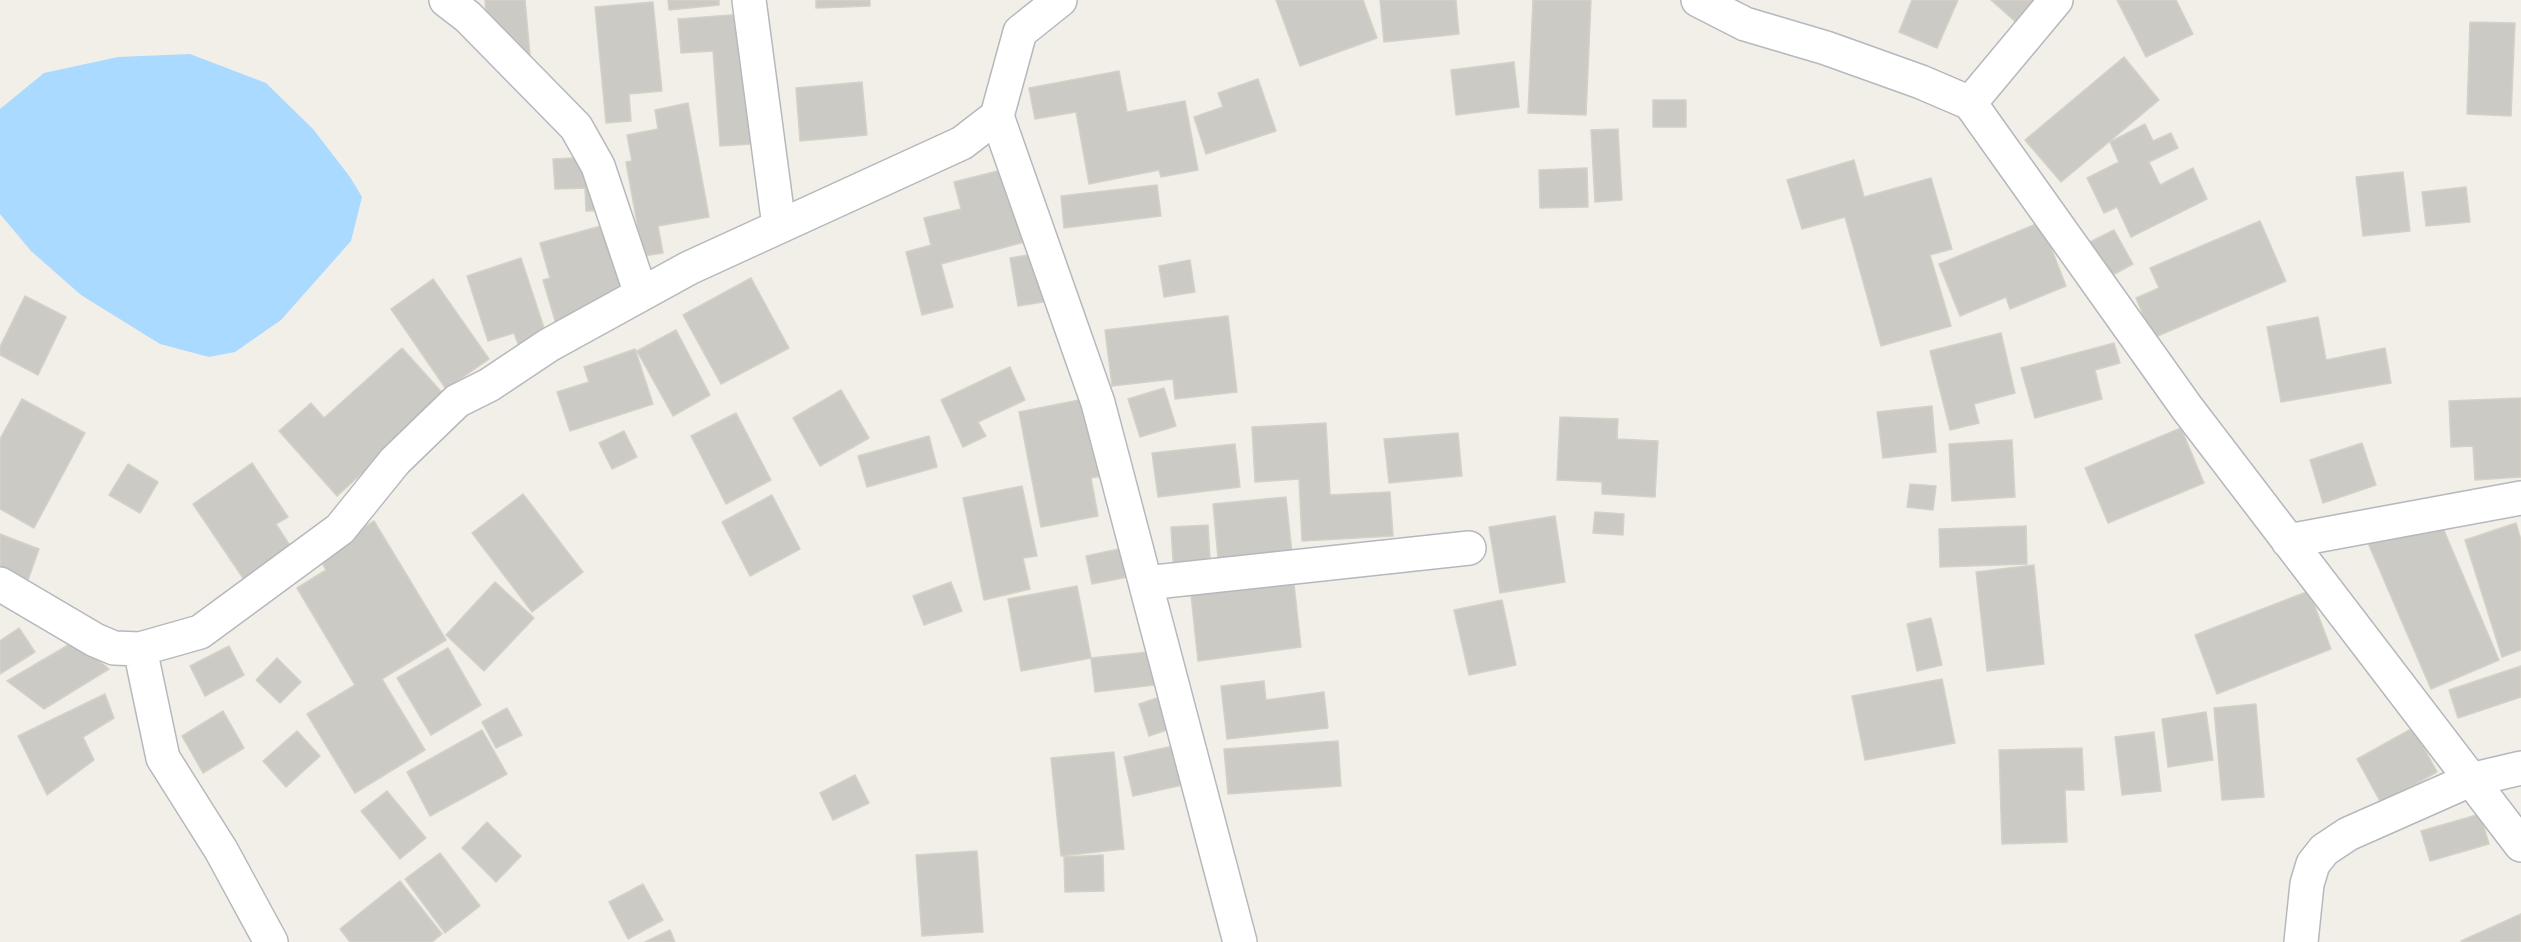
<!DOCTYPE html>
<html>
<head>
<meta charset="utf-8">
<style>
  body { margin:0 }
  canvas { display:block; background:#f1efe8 }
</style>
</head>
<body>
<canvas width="2521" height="942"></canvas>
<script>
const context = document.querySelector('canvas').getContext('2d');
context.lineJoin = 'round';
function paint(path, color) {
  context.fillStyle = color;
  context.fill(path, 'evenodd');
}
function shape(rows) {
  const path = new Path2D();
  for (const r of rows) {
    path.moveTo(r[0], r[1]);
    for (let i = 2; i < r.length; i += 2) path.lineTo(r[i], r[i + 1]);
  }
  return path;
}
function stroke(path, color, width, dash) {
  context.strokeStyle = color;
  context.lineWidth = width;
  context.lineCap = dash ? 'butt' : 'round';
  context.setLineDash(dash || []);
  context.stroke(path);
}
const water = shape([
  [190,54,266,83,313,129,350,177,362,197,351,241,281,320,235,352,209,357,160,344,81,295,31,251,0,214,0,109,44,73,118,57]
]);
const building = shape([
  [485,0,525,0,530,55,490,59,485,0],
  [668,0,719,0,719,5,669,10,668,0],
  [816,0,870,0,870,6,816,8,816,0],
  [1276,0,1363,0,1377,38,1300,66,1276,0],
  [1380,0,1456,0,1459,34,1384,42,1380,0],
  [1533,0,1591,0,1586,115,1528,113,1533,0],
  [1912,0,1958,0,1937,48,1899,32,1912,0],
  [1991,0,2041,0,2019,25,1991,0],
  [2117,0,2176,0,2193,34,2146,57,2117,0],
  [653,2,662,91,629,94,631,121,606,123,595,7,653,2],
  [757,13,767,143,720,146,713,51,681,53,678,19,757,13],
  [2470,22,2515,23,2511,116,2467,114,2470,22],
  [2124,57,2159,100,2061,182,2025,140,2124,57],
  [1514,62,1519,107,1456,115,1451,70,1514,62],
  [1119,71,1127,112,1185,101,1198,170,1161,177,1159,170,1089,184,1076,112,1035,119,1029,88,1119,71],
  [1258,79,1276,131,1206,154,1194,117,1223,107,1218,93,1258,79],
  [862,82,867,135,800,141,796,88,862,82],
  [1653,100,1686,100,1686,127,1653,127,1653,100],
  [688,103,709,217,658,226,663,253,643,256,626,162,632,161,627,135,658,129,655,110,688,103],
  [2145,124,2153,141,2171,133,2178,148,2149,162,2160,185,2193,168,2207,199,2131,237,2117,207,2104,213,2087,178,2119,162,2110,142,2145,124],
  [1618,129,1622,200,1595,202,1591,130,1618,129],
  [610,156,612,210,586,211,585,188,555,189,553,159,610,156],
  [1854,160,1864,197,1931,178,1952,249,1930,255,1951,326,1881,346,1845,217,1802,229,1787,180,1854,160],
  [1021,165,1040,238,941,264,953,307,922,315,906,252,931,245,924,218,961,209,954,182,1021,165],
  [1587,168,1588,207,1540,208,1539,170,1587,168],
  [2403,172,2410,231,2363,236,2356,177,2403,172],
  [1157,185,1161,216,1064,228,1061,196,1157,185],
  [2466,187,2470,222,2426,226,2422,192,2466,187],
  [2260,221,2286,281,2153,338,2136,298,2159,288,2150,268,2260,221],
  [615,222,635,290,592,302,595,313,556,324,543,280,550,278,540,243,615,222],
  [2041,222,2066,286,2010,309,2006,297,1960,316,1939,264,2041,222],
  [2114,230,2133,264,2107,278,2088,243,2114,230],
  [1040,253,1049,301,1018,306,1010,258,1040,253],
  [521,258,548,340,520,349,514,333,488,341,467,276,521,258],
  [1190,260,1195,292,1164,297,1159,266,1190,260],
  [751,278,789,348,721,384,683,315,751,278],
  [433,279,489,359,446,389,391,309,433,279],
  [25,296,66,317,38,375,0,355,0,347,25,296],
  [1228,316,1237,392,1175,399,1173,379,1112,386,1105,330,1228,316],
  [2318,317,2326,360,2385,348,2391,383,2281,402,2267,327,2318,317],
  [676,330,710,395,673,416,637,351,676,330],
  [2001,333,2015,393,1974,404,1979,423,1950,430,1930,351,2001,333],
  [2114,343,2120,363,2095,370,2102,399,2035,418,2021,368,2114,343],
  [402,348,446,397,337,496,279,431,311,403,324,418,402,348],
  [635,349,653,404,570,431,557,392,589,382,584,367,635,349],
  [1010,367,1025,400,978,422,986,436,963,447,941,400,1010,367],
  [1164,388,1176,426,1140,437,1128,399,1164,388],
  [841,390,869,438,820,466,793,418,841,390],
  [1104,395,1119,473,1091,478,1098,516,1041,527,1019,412,1104,395],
  [2521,398,2521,477,2475,480,2473,446,2451,447,2449,401,2521,398],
  [22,399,85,433,34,528,0,509,0,439,22,399],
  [1932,406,1936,452,1883,458,1877,412,1932,406],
  [736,413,771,480,726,504,691,436,736,413],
  [1560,417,1618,419,1617,439,1658,441,1655,497,1602,494,1602,482,1557,480,1560,417],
  [1326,423,1330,495,1390,492,1393,536,1302,541,1299,479,1255,482,1252,427,1326,423],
  [2181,428,2204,483,2108,523,2085,468,2181,428],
  [624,431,637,457,612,469,599,443,624,431],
  [1458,433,1462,476,1389,483,1384,439,1458,433],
  [929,436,937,467,867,487,858,456,929,436],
  [2012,440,2015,497,1952,501,1949,444,2012,440],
  [2362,443,2376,485,2323,503,2310,460,2362,443],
  [1235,444,1240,487,1158,497,1152,453,1235,444],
  [252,463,288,517,276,524,296,555,249,587,193,504,252,463],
  [128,464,158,482,140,513,109,495,128,464],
  [1910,484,1936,486,1933,510,1907,507,1910,484],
  [1022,486,1037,556,1023,558,1030,589,984,600,963,498,1022,486],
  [523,494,583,572,532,612,472,533,523,494],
  [772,495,800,549,750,576,722,522,772,495],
  [1286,497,1293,562,1219,569,1213,504,1286,497],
  [1595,512,1624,514,1623,535,1593,533,1595,512],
  [1111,513,1143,574,1092,584,1086,556,1119,549,1111,513],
  [2437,514,2499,660,2431,689,2368,543,2437,514],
  [1555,516,1565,582,1500,593,1489,527,1555,516],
  [374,521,446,640,382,679,425,750,355,793,307,714,355,685,297,588,326,570,318,556,374,521],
  [2516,523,2521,540,2521,650,2502,657,2465,540,2516,523],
  [1208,525,1211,576,1174,578,1171,527,1208,525],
  [2026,526,2027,564,1940,567,1939,529,2026,526],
  [0,534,39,549,28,580,0,569,0,534],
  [2034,565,2044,664,1987,671,1976,572,2034,565],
  [495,582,534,618,484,671,446,635,495,582],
  [951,582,962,611,924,625,913,596,951,582],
  [1294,584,1301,647,1198,661,1191,595,1294,584],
  [1077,586,1091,658,1021,671,1008,599,1077,586],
  [2309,591,2331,649,2217,694,2195,635,2309,591],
  [1502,600,1516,665,1469,675,1454,610,1502,600],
  [1931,618,1942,665,1917,671,1907,624,1931,618],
  [19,628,35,652,0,674,0,641,19,628],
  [75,641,109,669,44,709,7,681,75,641],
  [229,646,244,675,205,696,190,666,229,646],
  [448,648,481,705,431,735,397,678,448,648],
  [1168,650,1171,683,1095,692,1091,658,1168,650],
  [277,658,301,682,280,703,256,680,277,658],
  [2521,666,2521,697,2458,718,2449,690,2521,666],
  [1942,679,1955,743,1865,760,1852,696,1942,679],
  [1264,681,1266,700,1324,692,1328,728,1227,739,1221,686,1264,681],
  [1181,690,1190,722,1149,736,1139,704,1181,690],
  [105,694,114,718,83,737,94,760,47,795,18,736,105,694],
  [2256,704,2264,797,2222,800,2214,708,2256,704],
  [507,708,522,735,496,748,482,722,507,708],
  [223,711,244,748,203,773,182,736,223,711],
  [2206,712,2213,760,2168,767,2162,719,2206,712],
  [2413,728,2437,772,2381,803,2357,759,2413,728],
  [482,730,507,774,430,816,407,772,482,730],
  [297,731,320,756,286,787,263,761,297,731],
  [2154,732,2161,791,2122,795,2115,737,2154,732],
  [1195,741,1205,780,1133,796,1124,757,1195,741],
  [1338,741,1341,786,1228,794,1224,749,1338,741],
  [2082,748,2084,790,2065,790,2067,842,2002,844,1999,750,2082,748],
  [1114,752,1124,849,1061,856,1051,758,1114,752],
  [855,775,869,803,833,820,820,793,855,775],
  [387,791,426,838,400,859,361,811,387,791],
  [2480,814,2489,844,2430,861,2421,831,2480,814],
  [487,822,521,856,496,882,462,848,487,822],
  [977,851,983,932,922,936,916,855,977,851],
  [440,853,480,906,445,933,405,879,440,853],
  [1103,855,1104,891,1065,892,1064,857,1103,855],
  [400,881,442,934,432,942,350,942,340,929,400,881],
  [643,884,663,920,628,939,609,902,643,884],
  [2521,914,2521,942,2462,942,2461,941,2521,914],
  [670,930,675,942,645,942,670,930]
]);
const minor = shape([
  [446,0,468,17,576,127,598,166,641,294],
  [749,0,779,226],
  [1698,0,1745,24,1826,48,1921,82,1970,103],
  [2056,0,1970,103,2187,408,2521,845],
  [997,116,1098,403,1240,942],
  [2288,541,2521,498],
  [1146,583,1469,548],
  [0,584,95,640,114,648,140,649,200,632,340,529,395,461,457,401,489,385,549,345,689,268,962,143,997,116,1020,32,1060,0],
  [140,649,163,758,221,850,271,942],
  [2301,942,2307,884,2313,864,2324,850,2348,834,2470,780,2521,768]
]);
paint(water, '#aadaff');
paint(building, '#cccac5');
stroke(building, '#d6d1c6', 1.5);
stroke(minor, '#b5b8bc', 36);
stroke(minor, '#fff', 33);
</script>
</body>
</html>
